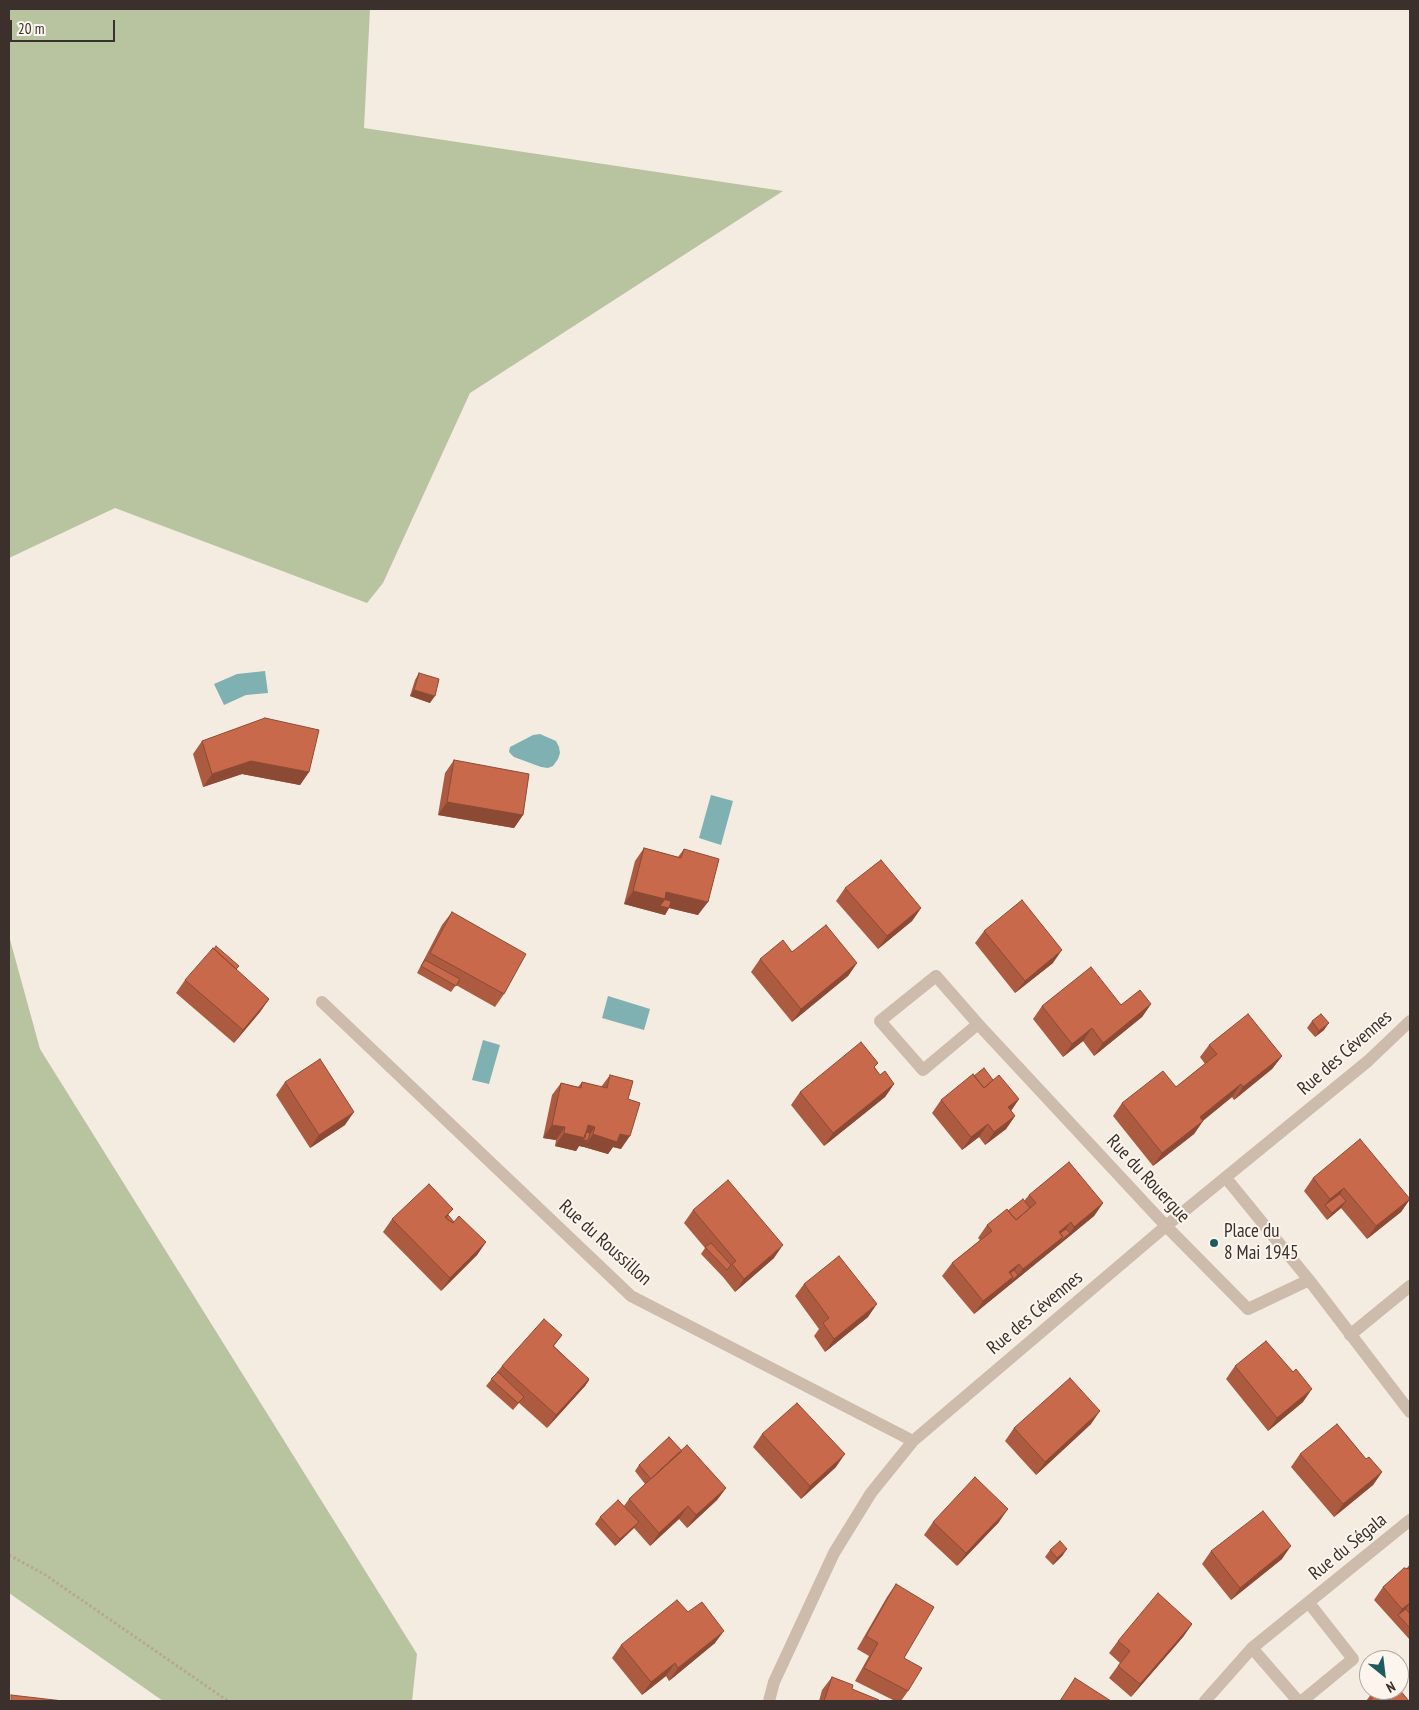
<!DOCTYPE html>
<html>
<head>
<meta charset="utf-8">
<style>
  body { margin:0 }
  #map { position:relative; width:1419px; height:1710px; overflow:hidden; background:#f4ebe1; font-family:"PT Sans Narrow",sans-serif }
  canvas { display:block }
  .frame { position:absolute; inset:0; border:10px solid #3b302b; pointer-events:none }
  .north { position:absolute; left:1359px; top:1650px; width:50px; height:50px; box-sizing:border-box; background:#fbf5ee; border:1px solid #aea6a0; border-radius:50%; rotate:151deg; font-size:14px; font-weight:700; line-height:20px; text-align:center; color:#3b302b }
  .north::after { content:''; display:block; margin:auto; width:18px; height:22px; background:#1f5a5e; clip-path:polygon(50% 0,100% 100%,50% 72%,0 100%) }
  .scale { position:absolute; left:10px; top:20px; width:105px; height:22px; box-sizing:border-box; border:2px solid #3b302b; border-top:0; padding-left:6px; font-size:15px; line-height:18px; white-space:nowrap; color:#3b302b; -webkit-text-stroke:4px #fbf5ee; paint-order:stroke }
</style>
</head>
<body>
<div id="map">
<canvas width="1419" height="1710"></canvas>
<div class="frame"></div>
<div class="north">N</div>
<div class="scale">20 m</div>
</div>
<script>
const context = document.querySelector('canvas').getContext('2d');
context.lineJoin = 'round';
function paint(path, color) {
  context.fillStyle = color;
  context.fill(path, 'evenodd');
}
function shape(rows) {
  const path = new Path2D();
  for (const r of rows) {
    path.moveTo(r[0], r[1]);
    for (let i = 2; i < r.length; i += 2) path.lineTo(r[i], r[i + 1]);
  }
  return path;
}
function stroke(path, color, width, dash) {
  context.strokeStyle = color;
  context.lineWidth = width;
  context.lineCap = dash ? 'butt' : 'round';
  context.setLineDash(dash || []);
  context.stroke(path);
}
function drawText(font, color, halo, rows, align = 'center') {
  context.font = font + ' "PT Sans Narrow",sans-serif';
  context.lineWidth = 4;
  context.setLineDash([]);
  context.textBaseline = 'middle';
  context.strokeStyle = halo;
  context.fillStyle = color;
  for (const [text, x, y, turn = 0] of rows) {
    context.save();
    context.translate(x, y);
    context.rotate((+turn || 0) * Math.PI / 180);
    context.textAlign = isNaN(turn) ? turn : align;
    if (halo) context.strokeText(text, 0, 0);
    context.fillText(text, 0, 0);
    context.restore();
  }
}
const green = shape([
  [9,9,370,9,364,128,783,191,470,393,383,583,367,603,115,508,9,558],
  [9,936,40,1049,417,1654,412,1701,163,1701,9,1593]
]);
const water = shape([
  [265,671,268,693,246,695,224,705,214,684,237,674],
  [540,734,556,741,559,747,560,753,558,759,553,766,548,768,541,767,514,757,509,752,510,747,533,735],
  [711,795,733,801,721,845,699,838],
  [608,996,650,1009,644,1030,602,1018],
  [483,1040,500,1045,489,1084,472,1080]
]);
const path = shape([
  [9,1555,44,1574,228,1701]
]);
const minor = shape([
  [322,1002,631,1296,913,1441],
  [978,1024,936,976,880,1021,923,1070,978,1024,1166,1226,1248,1309,1309,1280],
  [1226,1178,1309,1280,1410,1412],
  [1350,1335,1410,1286],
  [1252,1648,1298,1701],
  [769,1701,774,1682,834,1553,871,1493,913,1441,1166,1226,1368,1061,1410,1021],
  [1205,1701,1252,1648,1410,1520],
  [1302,1701,1353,1659,1309,1603]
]);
const wall = shape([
  [419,673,430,703,410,696,415,680],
  [202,741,309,772,300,785,242,774,203,787,193,754],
  [454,760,523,815,514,828,438,815,445,773],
  [644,848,678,857,684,849,698,915,669,908,665,915,624,904,635,861],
  [845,888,921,908,912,921,878,949,836,901],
  [452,912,504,994,495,1007,456,985,451,992,417,973,442,925],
  [984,931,1053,963,1015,993,975,943],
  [760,959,857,963,848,976,792,1022,751,972],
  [239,966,236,970,269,999,260,1012,234,1043,176,993,185,980],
  [1151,1004,1142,1017,1094,1056,1083,1041,1063,1057,1033,1019,1042,1006],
  [1312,1021,1324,1030,1315,1037,1307,1028],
  [1209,1045,1282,1056,1272,1069,1234,1100,1232,1097,1203,1121,1194,1134,1153,1166,1113,1116,1122,1103,1176,1087,1205,1064,1200,1057],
  [875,1068,880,1075,894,1084,885,1097,824,1146,791,1105,800,1092],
  [610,1075,628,1099,621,1149,613,1147,608,1154,584,1147,579,1146,576,1151,555,1146,556,1140,543,1138,552,1095,561,1083,578,1087,582,1082,601,1087],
  [974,1076,993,1080,1019,1099,1011,1111,1015,1116,1006,1129,985,1145,979,1137,962,1150,932,1113,941,1100],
  [285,1082,345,1125,310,1148,276,1095],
  [1313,1178,1410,1199,1401,1212,1367,1239,1341,1208,1327,1220,1304,1191],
  [1029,1195,1103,1203,1094,1216,974,1314,942,1276,952,1263,980,1240,978,1238,987,1225,1008,1211,1024,1201],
  [453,1209,448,1215,454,1222,486,1242,477,1255,441,1291,383,1232,392,1219],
  [693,1210,774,1258,735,1292,723,1277,701,1254,705,1248,684,1223],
  [804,1284,868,1317,825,1352,814,1336,819,1329,795,1296],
  [562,1335,554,1346,589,1380,585,1386,547,1428,519,1403,513,1410,486,1386,502,1366],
  [1235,1366,1293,1372,1303,1402,1268,1431,1226,1379],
  [1091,1424,1036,1475,1005,1441,1014,1428],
  [762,1434,836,1467,801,1499,753,1447],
  [682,1451,726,1488,717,1500,687,1528,679,1519,650,1546,634,1528,615,1546,595,1524,600,1517,624,1506,629,1499,645,1484,635,1471,639,1465],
  [1300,1454,1366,1459,1382,1472,1373,1485,1334,1517,1291,1467],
  [933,1522,999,1522,957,1566,924,1535],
  [1050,1550,1063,1555,1053,1565,1045,1557],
  [1211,1551,1282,1559,1231,1600,1202,1564],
  [1410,1564,1410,1640,1374,1600,1383,1587,1407,1568],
  [896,1584,908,1691,901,1701,895,1701,855,1681,869,1656,857,1649,887,1597],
  [1192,1624,1183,1637,1131,1697,1109,1678,1120,1663,1109,1653,1118,1641],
  [715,1643,669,1681,666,1676,642,1695,612,1658,621,1645],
  [832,1677,852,1689,878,1701,819,1701,822,1690],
  [1373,1692,1409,1701,1366,1701]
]);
const shadedWall = shape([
  [414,690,435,696,430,703,410,696],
  [251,761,309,772,300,785,242,774,203,787,212,774],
  [447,802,523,815,514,828,438,815],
  [633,891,666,892,708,902,698,915,669,908,665,915,624,904],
  [921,908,912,921,878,949,887,936],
  [1062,950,1053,963,1015,993,1025,981],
  [857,963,848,976,792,1022,801,1009],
  [269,999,260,1012,234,1043,243,1030],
  [1151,1004,1142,1017,1094,1056,1103,1043],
  [1329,1023,1324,1030,1315,1037,1319,1031],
  [1092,1028,1083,1041,1063,1057,1072,1044],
  [1282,1056,1272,1069,1234,1100,1243,1087],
  [894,1084,885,1097,824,1146,833,1133],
  [1241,1084,1232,1097,1191,1130,1200,1117],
  [1019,1099,1010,1112,1008,1107],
  [354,1112,345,1125,310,1148,319,1135],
  [1015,1116,1006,1129,985,1145,994,1132],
  [1203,1121,1194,1134,1153,1166,1162,1153],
  [988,1124,979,1137,962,1150,971,1137],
  [552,1125,565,1127,556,1140,543,1138],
  [588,1125,595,1127,586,1140,588,1140,584,1147,579,1146,576,1151,555,1146,564,1133],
  [593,1134,620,1134,630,1136,621,1149,613,1147,608,1154,584,1147],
  [1344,1188,1335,1201,1325,1205,1330,1199],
  [1410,1199,1401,1212,1367,1239,1376,1226],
  [1346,1201,1341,1208,1327,1220,1332,1213],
  [1103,1203,1094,1216,1065,1240,1074,1227],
  [1071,1222,1061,1235,1059,1232],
  [1070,1233,1065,1240,974,1314,983,1301,1013,1277,1018,1275,1023,1269,1063,1237],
  [486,1242,477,1255,441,1291,450,1278],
  [783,1245,774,1258,735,1292,744,1279],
  [1019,1264,1010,1277,1009,1272],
  [877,1304,868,1317,825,1352,834,1339],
  [589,1379,589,1380,585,1386,547,1428,556,1415],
  [1312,1389,1303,1402,1268,1431,1277,1418],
  [1100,1411,1091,1424,1036,1475,1045,1462],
  [845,1454,836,1467,801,1499,810,1486],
  [1382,1472,1373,1485,1334,1517,1343,1504],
  [726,1488,717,1500,687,1528,696,1515],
  [688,1506,679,1519,650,1546,659,1533],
  [1008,1509,999,1522,957,1566,966,1553],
  [639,1522,634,1528,615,1546,620,1539],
  [1291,1546,1282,1559,1231,1600,1240,1588],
  [1067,1549,1063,1555,1053,1565,1057,1558],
  [1410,1603,1401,1616,1398,1615,1402,1609],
  [1192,1624,1183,1637,1131,1697,1140,1684],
  [724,1631,715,1643,669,1681,678,1668],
  [675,1663,666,1676,642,1695,651,1682]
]);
const building = shape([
  [419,673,439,679,435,696,414,690,419,673],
  [265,718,319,730,309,772,251,761,212,774,202,741,265,718],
  [454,760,529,774,523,815,447,802,454,760],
  [644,848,681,858,684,849,719,859,708,902,666,892,665,899,633,891,644,848],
  [881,860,921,908,887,936,845,888,881,860],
  [662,899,671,901,669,908,660,906,665,899,662,899],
  [1022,900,1062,950,1025,981,984,931,1022,900],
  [452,912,526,954,504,994,430,953,452,912],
  [826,925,857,963,801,1009,760,959,783,940,792,952,826,925],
  [216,946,239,966,236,969,214,949,216,946],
  [213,948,269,999,243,1030,185,980,213,948],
  [425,960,460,979,456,986,421,966,425,960],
  [1091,967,1121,1005,1140,990,1151,1004,1103,1043,1092,1028,1072,1044,1042,1006,1091,967],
  [1248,1014,1282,1056,1243,1087,1241,1084,1200,1117,1203,1121,1162,1153,1122,1103,1163,1071,1176,1087,1217,1054,1209,1045,1248,1014],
  [1321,1014,1329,1023,1319,1031,1312,1021,1321,1014],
  [861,1042,878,1063,874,1067,880,1075,885,1071,894,1084,833,1133,800,1092,861,1042],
  [320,1059,354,1112,319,1135,285,1082,320,1059],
  [984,1068,993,1080,984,1088,974,1076,984,1068],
  [973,1074,984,1088,999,1075,1019,1099,1008,1107,1015,1116,994,1132,988,1124,971,1137,941,1100,973,1074],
  [610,1075,633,1081,628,1099,640,1103,630,1136,620,1134,617,1142,593,1134,595,1127,588,1125,585,1138,564,1133,565,1127,552,1125,561,1083,581,1088,582,1082,607,1088,610,1075],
  [586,1132,590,1133,588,1140,583,1140,586,1132],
  [1360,1139,1410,1199,1376,1226,1344,1188,1330,1199,1313,1178,1360,1139],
  [1069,1162,1103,1203,1074,1227,1071,1222,1059,1232,1063,1237,1023,1269,1019,1264,1009,1272,1013,1277,983,1301,952,1263,992,1231,987,1225,1007,1209,1016,1220,1036,1203,1029,1195,1069,1162],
  [728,1180,783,1245,744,1279,732,1264,736,1261,693,1210,728,1180],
  [429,1184,453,1209,445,1217,453,1223,459,1216,486,1242,450,1278,392,1219,429,1184],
  [1340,1194,1346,1201,1332,1213,1325,1205,1340,1194],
  [1023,1199,1030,1208,1016,1220,1008,1211,1023,1199],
  [448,1215,454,1222,453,1223,446,1218,448,1215],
  [1066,1229,1070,1233,1058,1243,1063,1237,1060,1233,1066,1229],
  [711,1243,731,1265,727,1270,705,1247,711,1243],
  [839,1256,877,1304,834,1339,823,1323,829,1318,804,1284,839,1256],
  [1014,1270,1018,1275,1009,1283,1013,1277,1010,1273,1014,1270],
  [544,1319,562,1335,553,1346,589,1379,556,1415,502,1366,544,1319],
  [1266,1341,1293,1372,1296,1369,1312,1389,1277,1418,1235,1366,1266,1341],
  [498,1372,524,1397,518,1403,491,1379,498,1372],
  [1070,1378,1100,1411,1045,1462,1014,1428,1070,1378],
  [797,1403,845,1454,810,1486,762,1434,797,1403],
  [1337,1424,1366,1459,1369,1457,1382,1472,1343,1504,1300,1454,1337,1424],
  [669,1437,682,1451,651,1479,639,1465,669,1437],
  [687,1445,726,1488,696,1515,688,1506,659,1533,629,1499,687,1445],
  [975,1477,1008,1509,966,1553,933,1522,975,1477],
  [618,1500,639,1522,620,1539,600,1517,618,1500],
  [1263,1511,1291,1546,1240,1588,1211,1551,1263,1511],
  [1060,1541,1067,1549,1057,1558,1050,1550,1060,1541],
  [1404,1568,1410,1569,1410,1603,1402,1609,1383,1587,1404,1568],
  [896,1584,934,1607,904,1658,922,1668,908,1691,864,1668,878,1643,866,1636,896,1584],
  [1158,1593,1192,1624,1140,1684,1118,1666,1130,1651,1118,1641,1158,1593],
  [677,1600,688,1612,702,1602,724,1631,678,1668,675,1663,651,1682,621,1645,677,1600],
  [1406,1609,1410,1614,1410,1628,1398,1615,1406,1609],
  [832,1677,853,1685,852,1689,879,1700,878,1701,824,1701,832,1677],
  [1075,1678,1111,1701,1060,1701,1075,1678],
  [1399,1689,1409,1701,1369,1701,1375,1696,1373,1692,1375,1690,1399,1690,1399,1689],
  [11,1695,63,1701,11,1701,11,1695]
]);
const markers = [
  [1214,1243,5,"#1f5a5e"]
];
const streetNames = [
  ["Rue des Cévennes",1345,1053,-41],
  ["Rue du Rouergue",1148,1179,47],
  ["Rue du Roussillon",605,1243,42],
  ["Rue des Cévennes",1035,1313,-40],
  ["Rue du Ségala",1348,1547,-39]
];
const poiNames = [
  ["Place du",1224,1232],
  ["8 Mai 1945",1224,1254]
];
paint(green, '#b8c4a0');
paint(water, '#7fb0b2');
stroke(path, '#b9a596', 3, [2.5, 2.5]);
stroke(minor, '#cdbbac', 12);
paint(wall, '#ac5a40');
paint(shadedWall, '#8c4a34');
paint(building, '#c8694b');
stroke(building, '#8c4a34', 1);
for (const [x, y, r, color] of markers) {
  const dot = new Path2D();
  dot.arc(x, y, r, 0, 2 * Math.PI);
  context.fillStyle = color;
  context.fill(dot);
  stroke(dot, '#fbf5ee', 2);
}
drawText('19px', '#3b302b', '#fbf5ee', streetNames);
drawText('19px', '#3b302b', '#fbf5ee', poiNames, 'left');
</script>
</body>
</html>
